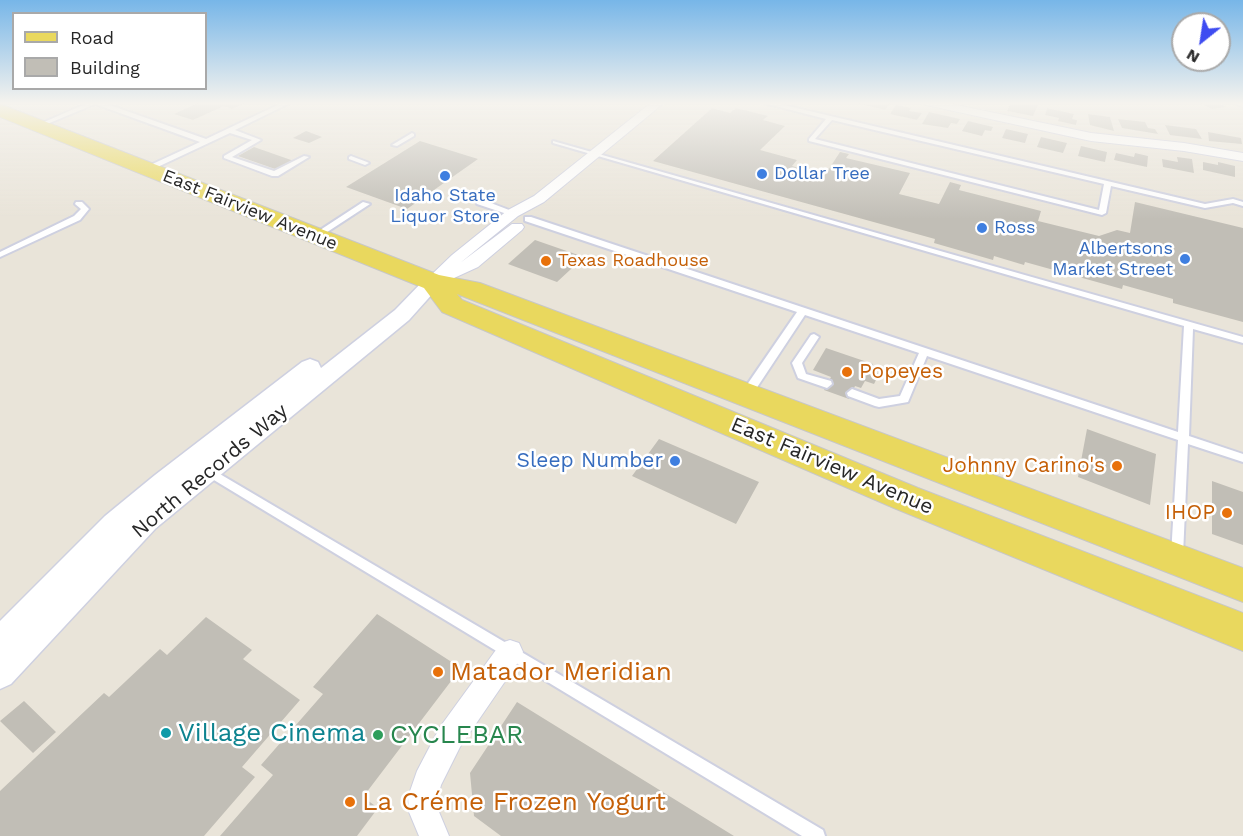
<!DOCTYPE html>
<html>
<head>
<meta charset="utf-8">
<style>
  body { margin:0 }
  #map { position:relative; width:1243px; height:836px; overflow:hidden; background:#e9e4d9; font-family:"Work Sans",sans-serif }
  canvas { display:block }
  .legend { position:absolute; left:12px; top:12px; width:195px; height:78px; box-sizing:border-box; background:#fff; border:2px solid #a9a9a9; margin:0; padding:8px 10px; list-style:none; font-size:18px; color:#272727 }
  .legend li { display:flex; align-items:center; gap:12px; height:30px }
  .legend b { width:30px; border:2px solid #a9a9a9 }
  .north { position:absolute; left:1171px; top:12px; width:60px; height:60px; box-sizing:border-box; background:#fff; border:2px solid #a9a9a9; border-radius:50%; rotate:210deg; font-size:16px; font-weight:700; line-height:24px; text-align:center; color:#272727 }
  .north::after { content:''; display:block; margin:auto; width:21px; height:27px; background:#3e4cf1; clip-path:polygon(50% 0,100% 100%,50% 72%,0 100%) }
</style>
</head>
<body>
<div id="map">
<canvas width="1243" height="836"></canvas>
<ul class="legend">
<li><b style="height:8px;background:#e9d85e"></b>Road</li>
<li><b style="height:16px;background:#c1beb6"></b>Building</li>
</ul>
<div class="north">N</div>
</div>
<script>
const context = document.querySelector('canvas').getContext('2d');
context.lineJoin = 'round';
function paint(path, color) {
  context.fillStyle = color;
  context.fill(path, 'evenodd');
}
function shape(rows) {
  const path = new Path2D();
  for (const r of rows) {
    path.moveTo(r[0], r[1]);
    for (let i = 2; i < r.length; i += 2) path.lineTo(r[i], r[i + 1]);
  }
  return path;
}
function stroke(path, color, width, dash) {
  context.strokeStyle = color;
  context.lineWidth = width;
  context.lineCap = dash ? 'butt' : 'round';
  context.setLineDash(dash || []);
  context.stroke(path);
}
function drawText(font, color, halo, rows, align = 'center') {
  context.font = font + ' "Work Sans",sans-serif';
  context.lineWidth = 5;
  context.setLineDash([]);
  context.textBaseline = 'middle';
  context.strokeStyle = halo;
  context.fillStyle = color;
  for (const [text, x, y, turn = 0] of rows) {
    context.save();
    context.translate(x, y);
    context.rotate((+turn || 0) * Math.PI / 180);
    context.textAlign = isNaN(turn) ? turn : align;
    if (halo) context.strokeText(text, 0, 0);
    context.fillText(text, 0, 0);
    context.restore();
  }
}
const building = shape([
  [200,102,247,102,232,109,224,106,193,120,174,114],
  [853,102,884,102,890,103,885,110],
  [1011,102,1022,102,1038,105,1033,116,1007,111],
  [1198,102,1216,102,1226,107,1212,109],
  [896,105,911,108,909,111,922,113,917,120,890,114],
  [712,108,730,113,736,108,768,116,763,120,785,126,760,150,797,160,792,166,825,175,840,152,849,154,846,158,910,173,899,194,939,204,950,182,961,185,959,190,1041,211,1038,221,1099,236,1117,230,1130,233,1135,202,1243,228,1243,322,1173,303,1173,299,1123,285,1122,289,1025,262,1024,265,994,256,993,260,934,243,935,239,653,161],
  [1047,108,1074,114,1072,119,1077,120,1076,125,1058,121,1059,118,1045,115],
  [929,112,960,119,957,124,951,123,948,128,922,124],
  [1088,114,1110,117,1114,131,1090,125],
  [1118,119,1145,122,1148,128,1155,129,1158,134,1122,128],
  [968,121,993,127,991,131,985,130,982,136,962,131],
  [1165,125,1196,129,1202,139,1170,135],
  [1006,129,1028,134,1025,143,1002,138],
  [306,131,322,137,309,143,293,138],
  [1208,132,1241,138,1242,144,1209,141],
  [1041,137,1067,143,1063,153,1037,147],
  [420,141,478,159,407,209,346,187],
  [1081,146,1107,152,1105,162,1078,156],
  [254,147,294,161,278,170,238,156],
  [1116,153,1134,157,1135,153,1148,156,1147,167,1114,160],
  [1177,157,1192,159,1194,173,1163,167,1162,159,1178,162],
  [1203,162,1218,165,1218,162,1235,166,1235,177,1203,170],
  [535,240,584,257,557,282,508,264],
  [826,348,873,364,870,371,879,374,874,384,865,381,861,388,855,386,849,399,824,390,831,377,813,370],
  [1087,429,1156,454,1150,505,1078,477],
  [659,439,759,482,736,524,632,476],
  [1212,481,1243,492,1243,545,1212,534],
  [377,614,461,668,363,797,378,808,357,836,220,836,273,775,261,765,323,694,313,687],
  [206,617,252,650,243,659,300,700,242,767,255,777,204,836,0,836,0,791,104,693,109,697,160,649,167,655],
  [24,701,56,732,33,753,0,721],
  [517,702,734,836,501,836,474,816,470,773]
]);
const service = shape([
  [90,102,101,102,206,139,284,102,292,102,235,130,261,140,232,157,274,171,304,156,309,157,278,176,272,176,224,158,224,156,252,140,230,133,149,171,145,169,146,167,200,142,95,104,40,127,35,126,90,102],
  [760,102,771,102,1205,204,1233,199,1243,202,1243,206,1233,203,1205,208,1111,186,1106,213,1102,215,809,141,809,139,826,119,760,102],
  [832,120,1104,184,1099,210,815,139,832,120],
  [412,133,414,134,414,136,397,146,392,145,412,133],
  [553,141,1243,337,1243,343,1193,329,1189,436,1243,454,1243,462,1188,444,1183,555,1181,559,1177,560,1173,559,1171,555,1178,440,927,356,908,402,879,407,875,406,848,396,847,393,852,389,879,399,900,396,919,353,805,315,750,398,742,398,741,395,742,392,797,312,525,221,525,217,531,217,1178,432,1184,326,553,143,553,141],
  [351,156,367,162,369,163,365,165,349,159,349,157,351,156],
  [477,200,483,200,517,213,513,215,510,215,477,204,477,200],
  [76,202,82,202,89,209,80,220,0,257,0,252,74,216,81,209,75,204,76,202],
  [363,202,370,204,318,238,315,238,311,236,363,202],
  [814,334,819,337,802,363,806,374,831,381,832,384,827,388,798,378,792,363,811,335,814,334],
  [208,467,823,830,825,836,802,836,204,474,202,471,204,468,208,467]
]);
const minor = shape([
  [652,102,665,102,544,202,518,216,460,263,512,224,522,224,524,227,522,230,478,267,454,278,445,279,439,285,427,285,425,282,427,279,452,255,508,210,534,196,652,102],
  [920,102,942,102,1091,133,1184,143,1243,153,1243,161,1184,151,1091,141,926,105,920,102],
  [1233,102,1243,102,1243,107,1235,104,1233,102],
  [510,640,519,643,523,652,519,661,460,747,441,785,438,797,439,812,449,836,419,836,409,812,408,797,417,771,440,727,501,643,510,640]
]);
const tertiary = shape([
  [433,276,440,278,443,282,409,320,156,528,11,684,0,689,0,621,105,516,155,475,302,362,310,359,318,362,321,368,395,310,426,278,433,276]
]);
const primary = shape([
  [0,104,439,275,480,283,1243,568,1243,602,457,294,462,300,918,488,1243,613,1243,651,894,508,442,312,424,288,0,117,0,104]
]);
const markers = [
  [762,174,6,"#3f7fe0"],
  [445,176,6,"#3f7fe0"],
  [982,228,6,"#3f7fe0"],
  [1185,259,6,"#3f7fe0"],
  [546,261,6,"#e8710a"],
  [847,372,6,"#e8710a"],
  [675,461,6,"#3f7fe0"],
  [1117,466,6,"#e8710a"],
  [1227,513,6,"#e8710a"],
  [438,672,6,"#e8710a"],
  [166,733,6,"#0f9aa8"],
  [378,735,6,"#2e9e5b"],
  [350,802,6,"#e8710a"]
];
const farShopnames = [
  ["Dollar Tree",774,174],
  ["Idaho State",445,196,"center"],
  ["Liquor Store",445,217,"center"],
  ["Ross",994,228],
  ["Albertsons",1173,249,"right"],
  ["Market Street",1173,270,"right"]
];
const farStreetnames = [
  ["East Fairview Avenue",250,210,22]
];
const farFoodnames = [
  ["Texas Roadhouse",558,261]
];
const foodNames = [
  ["Popeyes",859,372,"left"],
  ["Johnny Carino's",1105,466],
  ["IHOP",1215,513]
];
const shopNames = [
  ["Sleep Number",663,461]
];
const streetNames = [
  ["East Fairview Avenue",832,466,23],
  ["North Records Way",210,471,-40]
];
const nearFoodnames = [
  ["Matador Meridian",450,672],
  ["La Créme Frozen Yogurt",362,802]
];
const nearCulturenames = [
  ["Village Cinema",178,733]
];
const nearLeisurenames = [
  ["CYCLEBAR",390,735]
];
paint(building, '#c1beb6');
stroke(service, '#ced0e0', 4);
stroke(minor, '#ced0e0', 2);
stroke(tertiary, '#ced0e0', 3);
stroke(primary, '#c7c7c7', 2);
paint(service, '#fff');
paint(minor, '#fff');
paint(tertiary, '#fff');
paint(primary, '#e9d85e');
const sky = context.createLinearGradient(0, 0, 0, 219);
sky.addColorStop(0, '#77b6e8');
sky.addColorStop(0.47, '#f5f3ee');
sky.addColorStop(1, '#f5f3ee00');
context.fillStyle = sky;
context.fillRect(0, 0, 1243, 219);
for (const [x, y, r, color] of markers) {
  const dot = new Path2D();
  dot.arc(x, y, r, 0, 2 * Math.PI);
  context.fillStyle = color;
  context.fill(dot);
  stroke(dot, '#fff', 2);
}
drawText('18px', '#366cbe', '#fff', farShopnames, 'left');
drawText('18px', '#272727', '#fff', farStreetnames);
drawText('18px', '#c56008', '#fff', farFoodnames, 'left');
drawText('21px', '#c56008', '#fff', foodNames, 'right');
drawText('21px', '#366cbe', '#fff', shopNames, 'right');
drawText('21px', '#272727', '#fff', streetNames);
drawText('26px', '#c56008', '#fff', nearFoodnames, 'left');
drawText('26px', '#0d838f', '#fff', nearCulturenames, 'left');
drawText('26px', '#27864d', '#fff', nearLeisurenames, 'left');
</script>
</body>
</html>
